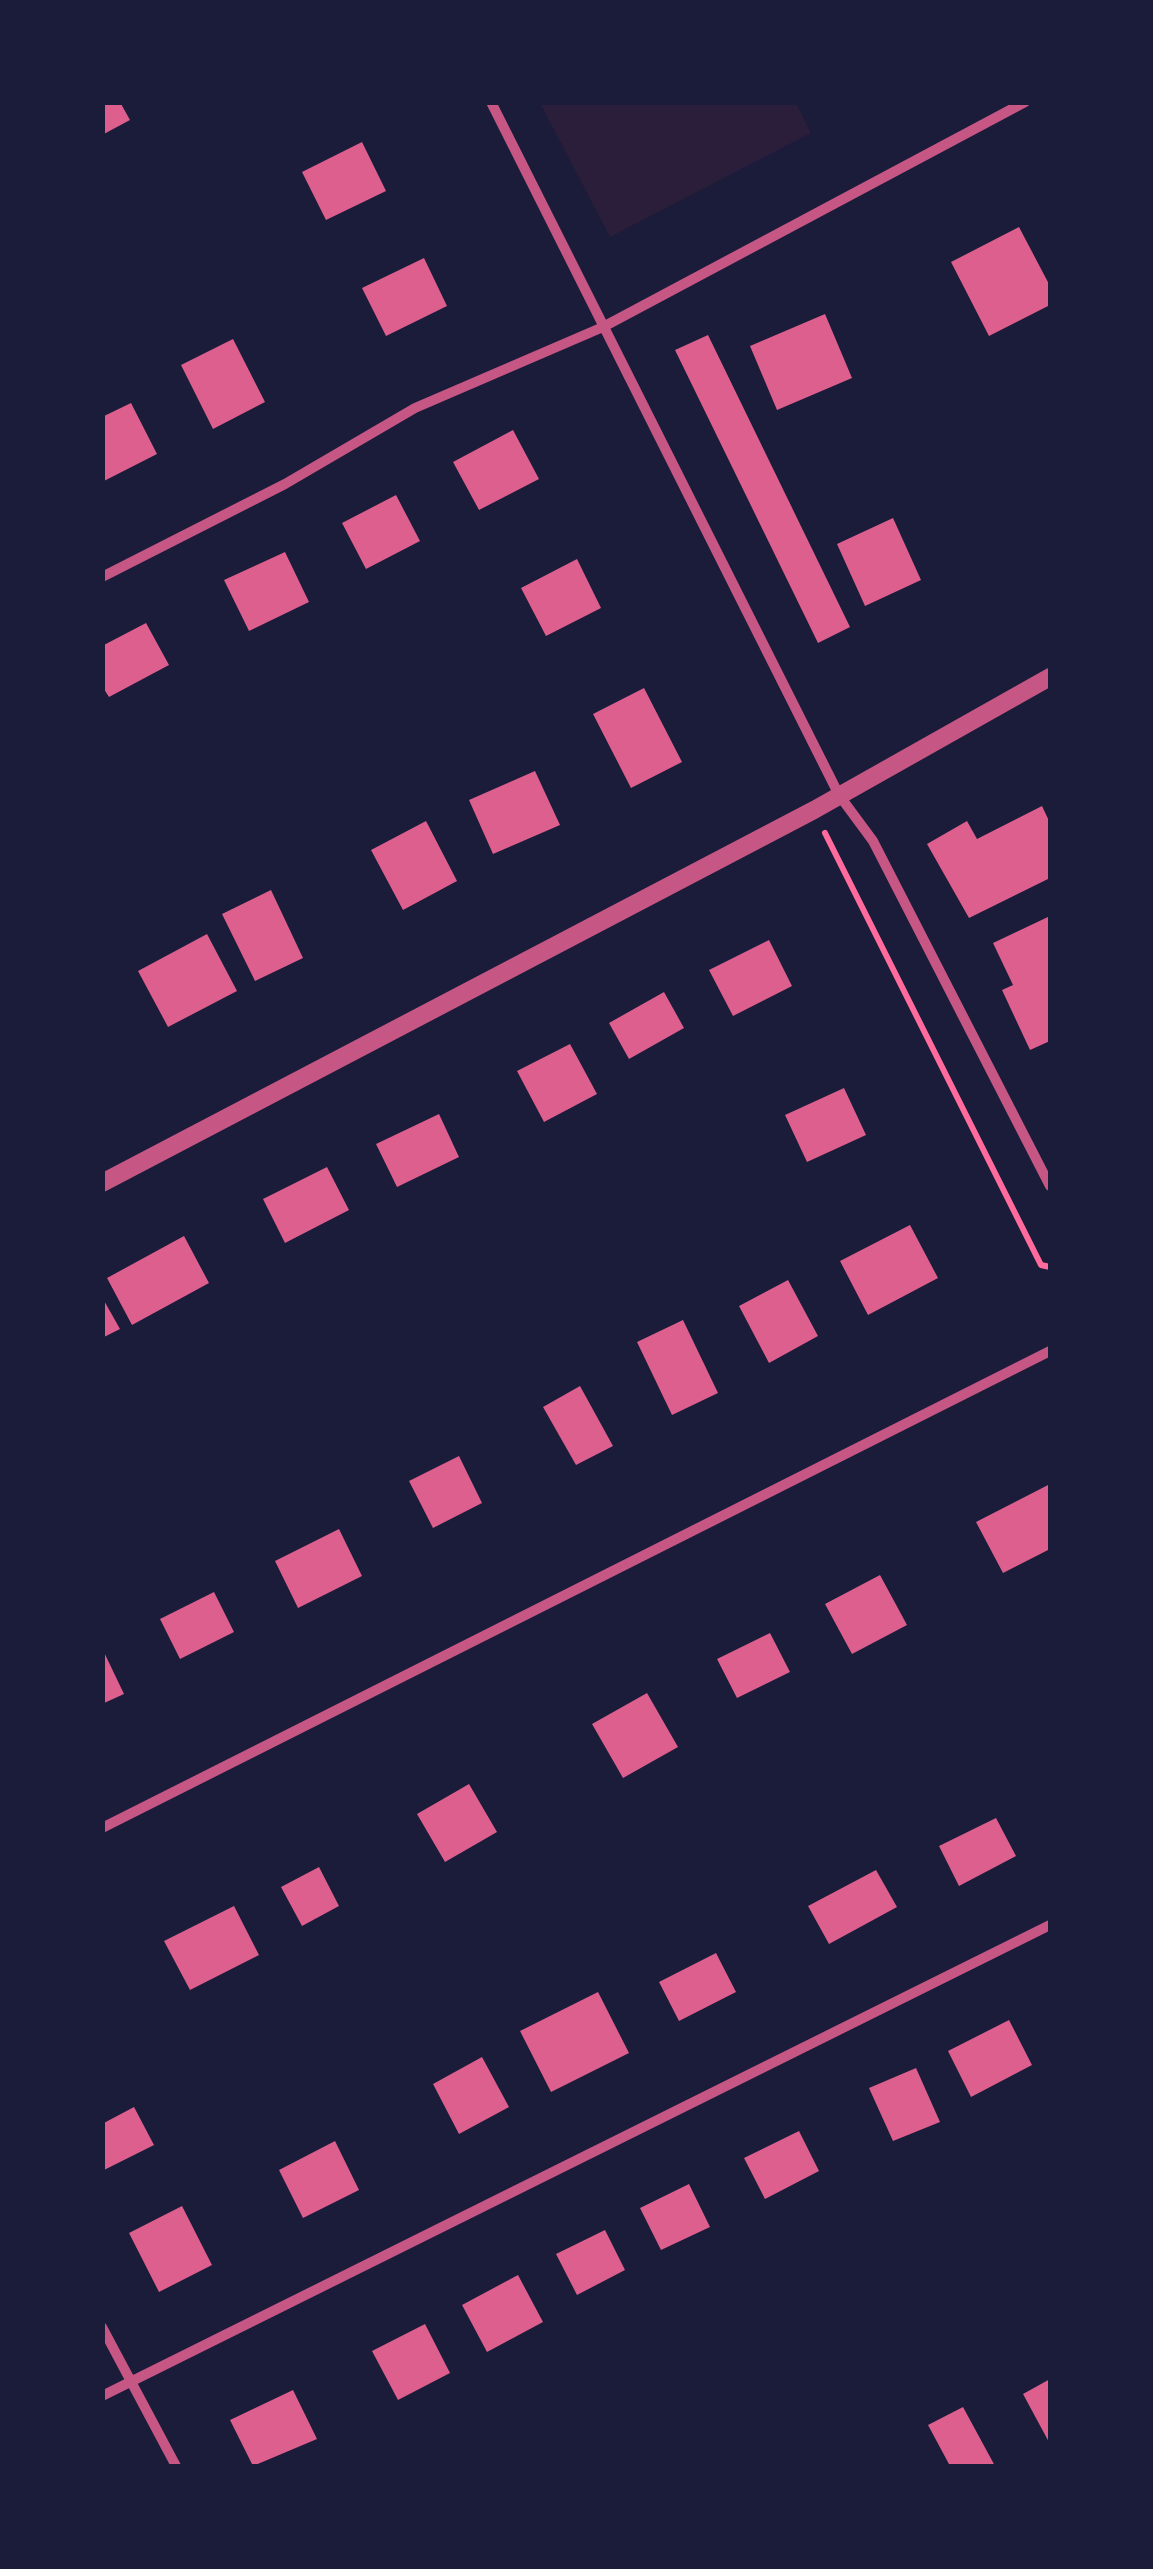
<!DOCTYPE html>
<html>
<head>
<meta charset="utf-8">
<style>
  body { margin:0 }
  #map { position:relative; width:1153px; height:2569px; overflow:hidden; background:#1b1b3a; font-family:"Times New Roman",serif }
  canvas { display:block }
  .frame { position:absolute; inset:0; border:105px solid #1b1b3a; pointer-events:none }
</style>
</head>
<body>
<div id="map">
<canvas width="1153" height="2569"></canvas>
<div class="frame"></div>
</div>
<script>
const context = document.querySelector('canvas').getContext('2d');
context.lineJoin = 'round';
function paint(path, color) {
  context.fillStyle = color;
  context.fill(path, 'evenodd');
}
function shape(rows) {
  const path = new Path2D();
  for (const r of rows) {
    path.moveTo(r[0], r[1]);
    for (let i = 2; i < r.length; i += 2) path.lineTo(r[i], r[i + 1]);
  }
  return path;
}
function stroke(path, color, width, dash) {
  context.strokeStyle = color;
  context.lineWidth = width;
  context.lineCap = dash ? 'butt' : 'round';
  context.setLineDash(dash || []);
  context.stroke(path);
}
const green = shape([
  [540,103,796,103,811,133,610,237]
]);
const building = shape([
  [102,102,120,102,130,120,102,135],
  [362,142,386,191,326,220,302,172],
  [1019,227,1050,286,1050,305,989,336,951,262],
  [424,258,447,306,386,336,362,288],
  [825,314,852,378,777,410,750,346],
  [708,335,850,627,818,643,675,350],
  [233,339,265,402,213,429,181,365],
  [131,403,157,454,102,482,102,417],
  [513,430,539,479,479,510,453,462],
  [396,495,420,541,366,569,342,523],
  [893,518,921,580,865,606,837,544],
  [285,552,309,602,249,631,224,580],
  [577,559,601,608,546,636,521,588],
  [146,623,169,665,109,697,102,686,102,646],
  [644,688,682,762,631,788,593,714],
  [535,771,560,825,493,854,469,800],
  [1042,806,1050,823,1050,878,969,918,927,844,967,821,977,839],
  [426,821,457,881,403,910,371,850],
  [271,890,303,958,255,981,222,914],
  [1050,916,1050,1041,1030,1050,1002,990,1013,985,993,943],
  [207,934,237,991,168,1027,138,971],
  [769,940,792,986,733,1016,709,970],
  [664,992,684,1028,629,1059,609,1023],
  [570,1044,597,1094,544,1122,517,1071],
  [844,1088,866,1135,807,1162,785,1115],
  [439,1114,459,1157,397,1187,376,1144],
  [327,1167,349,1210,285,1243,263,1199],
  [910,1225,938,1278,868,1315,840,1261],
  [184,1236,209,1283,132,1325,107,1278],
  [788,1280,818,1336,769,1363,739,1306],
  [102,1297,120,1329,102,1338],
  [683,1320,718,1393,672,1415,637,1342],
  [580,1386,613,1446,576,1465,543,1407],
  [459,1456,482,1503,433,1528,409,1481],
  [1050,1484,1050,1549,1003,1573,976,1522],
  [339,1529,362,1576,298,1608,275,1561],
  [880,1575,907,1625,852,1654,825,1604],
  [214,1592,234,1632,180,1659,160,1619],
  [770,1633,790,1672,737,1698,717,1659],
  [102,1648,124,1694,102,1704],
  [647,1693,678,1747,623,1778,592,1724],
  [469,1784,497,1832,445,1862,417,1814],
  [996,1818,1016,1856,959,1886,939,1846],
  [319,1867,339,1906,302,1926,281,1887],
  [876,1870,897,1907,829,1944,808,1906],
  [234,1906,259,1955,190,1990,164,1941],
  [716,1953,736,1992,679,2021,659,1982],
  [598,1992,629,2053,551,2092,520,2031],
  [1009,2020,1032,2065,971,2097,948,2051],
  [482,2057,509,2107,459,2134,433,2084],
  [916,2068,940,2122,893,2141,869,2088],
  [134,2107,154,2145,102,2171,102,2124],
  [799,2131,819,2171,765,2199,744,2158],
  [335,2141,359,2190,303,2218,279,2170],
  [689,2184,710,2227,661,2250,640,2208],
  [182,2206,212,2265,159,2292,129,2233],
  [605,2230,625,2270,577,2295,556,2254],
  [518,2275,543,2322,487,2352,462,2305],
  [425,2324,450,2373,398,2400,372,2351],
  [1050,2379,1050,2444,1023,2394],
  [293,2390,317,2439,253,2466,230,2420],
  [963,2407,995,2466,950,2466,928,2425]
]);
const path = shape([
  [825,833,1041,1265,1050,1267]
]);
const minor = shape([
  [491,102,839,795,873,841,1050,1186],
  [102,577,285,484,415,408,603,327,1025,102],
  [102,1828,1050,1351],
  [102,2327,176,2466],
  [102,2396,1050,1925]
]);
const tertiary = shape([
  [102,1183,814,810,1050,677]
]);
paint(green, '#2a1e3b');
paint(building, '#dd5f8e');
stroke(path, '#ff6b9d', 6);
stroke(minor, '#c65784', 10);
stroke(tertiary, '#c65784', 18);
</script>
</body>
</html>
